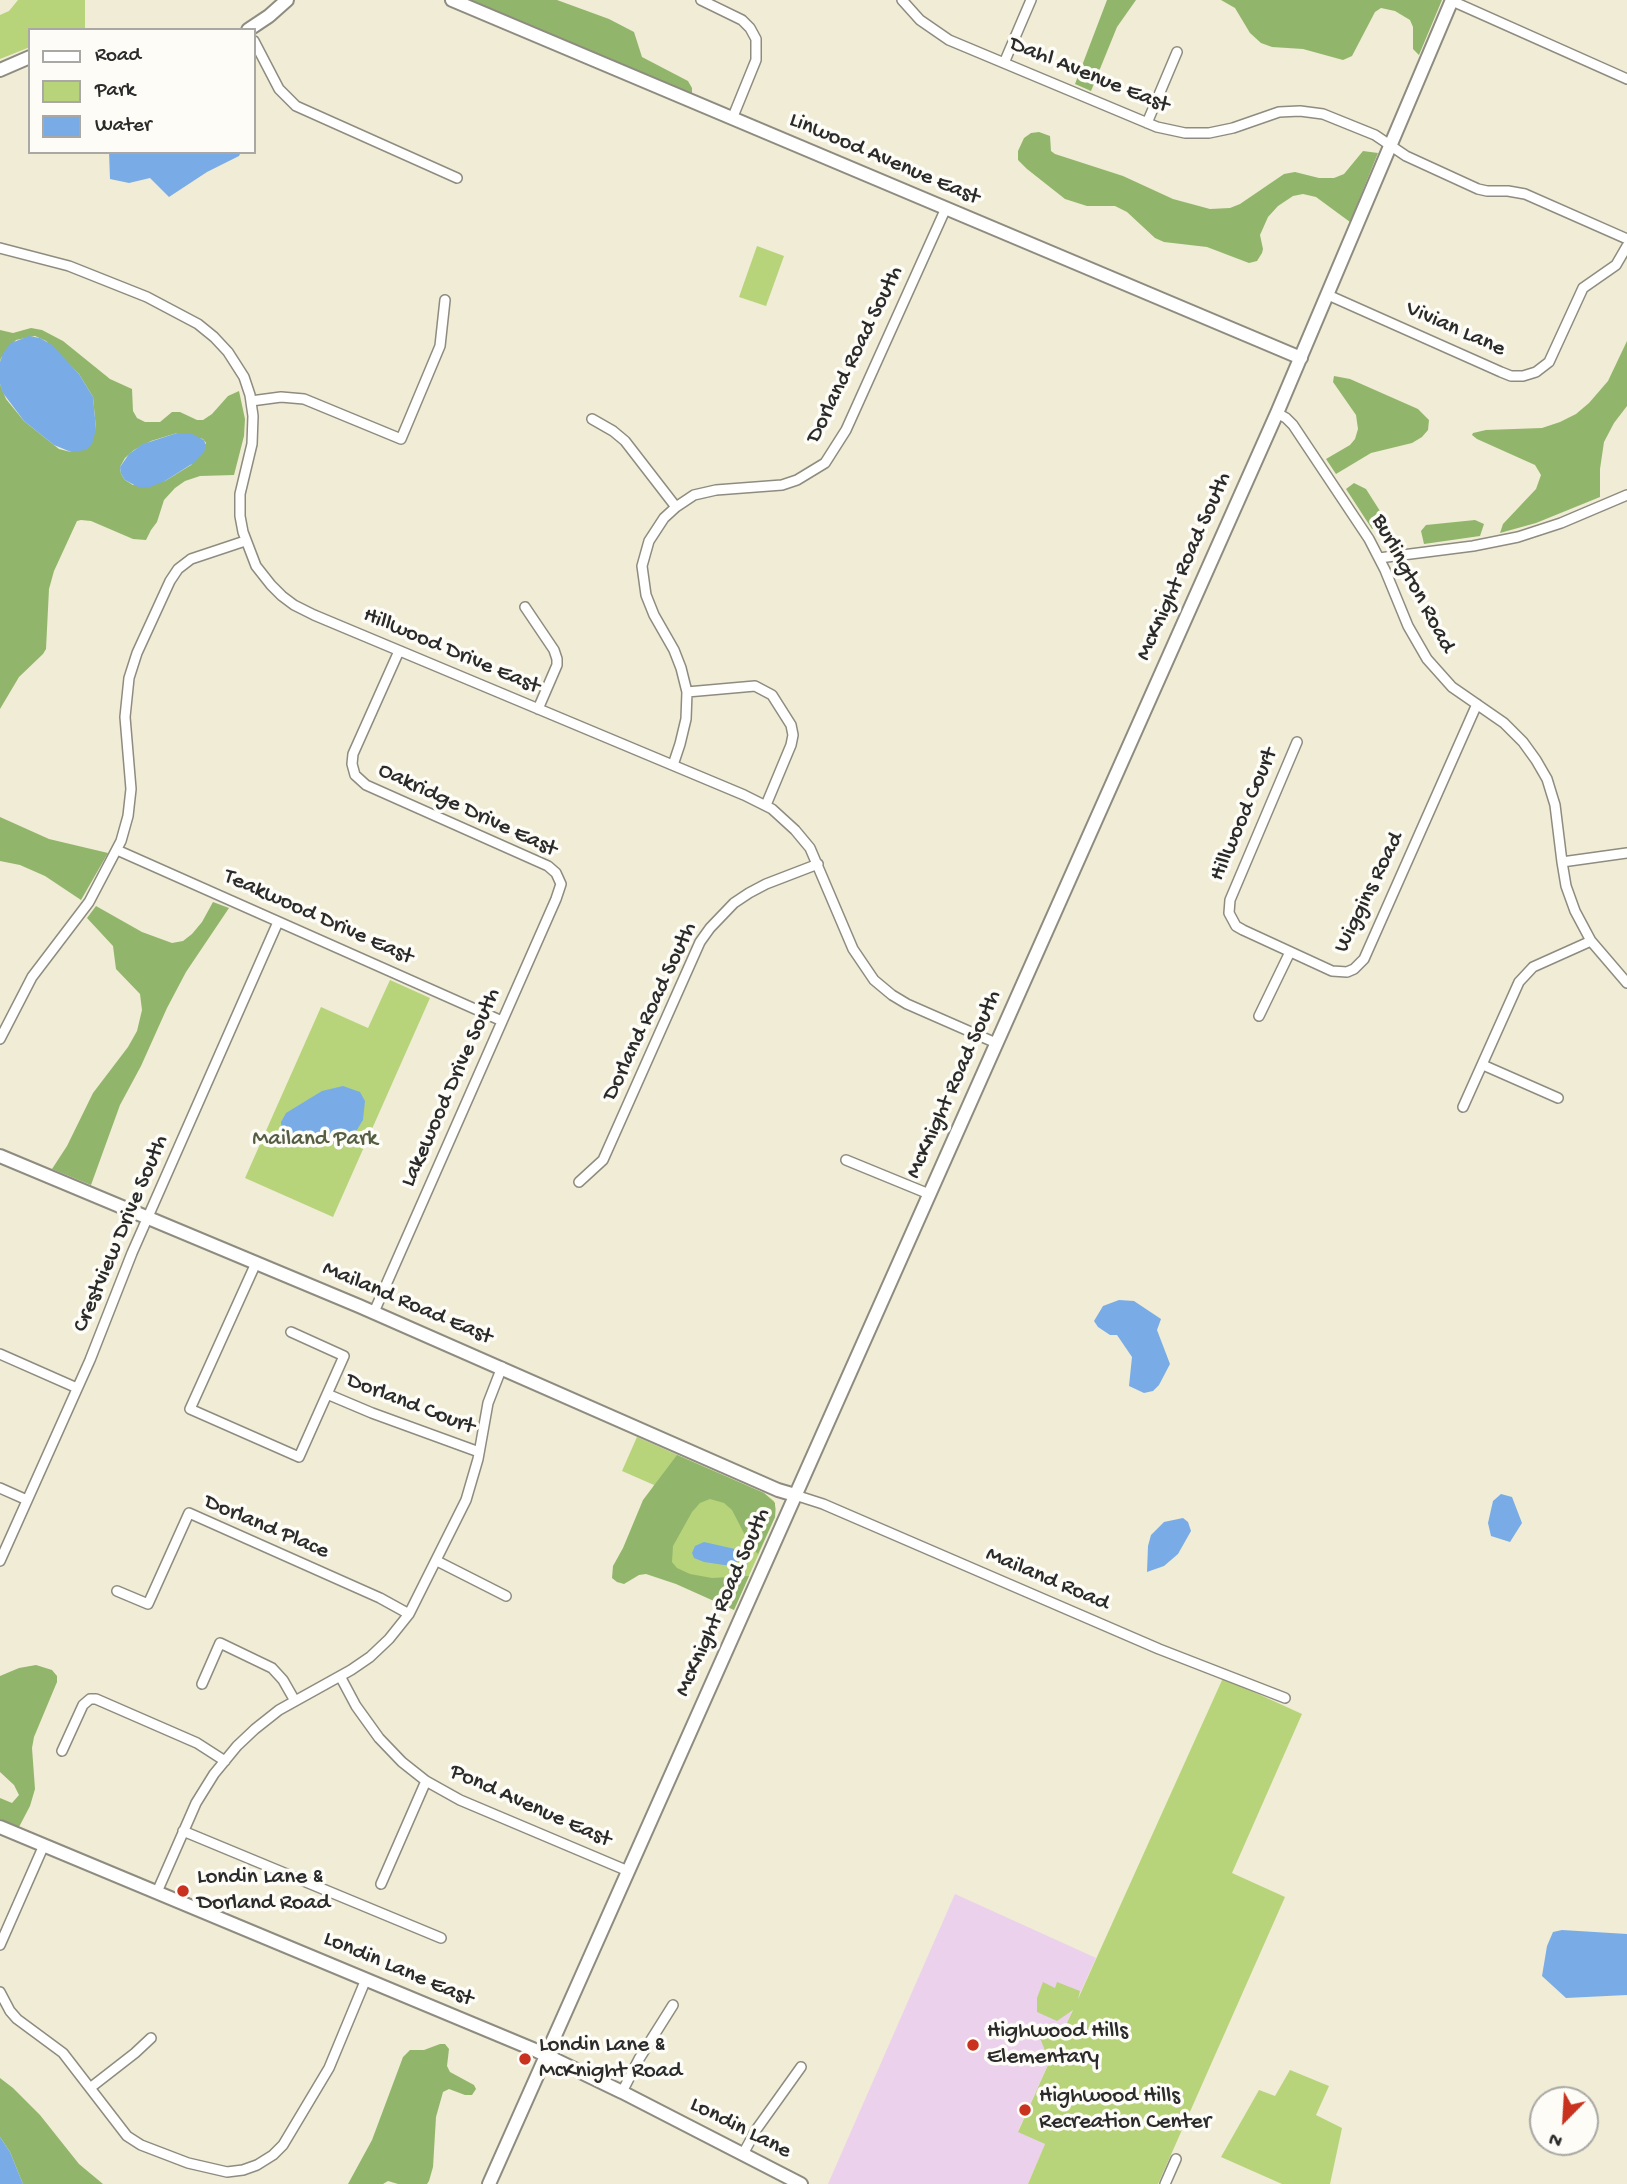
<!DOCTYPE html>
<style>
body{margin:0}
#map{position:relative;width:1627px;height:2184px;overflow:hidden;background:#f0ecd5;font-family:"Gochi Hand",sans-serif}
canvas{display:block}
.legend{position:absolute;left:28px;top:28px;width:228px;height:126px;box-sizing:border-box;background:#fdfcf7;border:2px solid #a9a8a5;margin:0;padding:9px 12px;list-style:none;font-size:21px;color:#2b2b2b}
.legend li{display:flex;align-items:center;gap:14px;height:35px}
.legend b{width:35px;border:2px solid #a9a8a5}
.north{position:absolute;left:1529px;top:2086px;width:70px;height:70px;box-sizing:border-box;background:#fdfcf7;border:2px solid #a9a8a5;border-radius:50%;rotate:204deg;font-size:19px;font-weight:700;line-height:28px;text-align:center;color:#2b2b2b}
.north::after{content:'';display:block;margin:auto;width:24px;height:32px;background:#c8321e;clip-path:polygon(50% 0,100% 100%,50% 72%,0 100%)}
</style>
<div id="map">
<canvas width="1627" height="2184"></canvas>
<ul class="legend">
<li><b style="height:9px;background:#fff"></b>Road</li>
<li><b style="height:19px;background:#b7d47b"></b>Park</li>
<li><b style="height:19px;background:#79ace6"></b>Water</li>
</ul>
<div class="north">N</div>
</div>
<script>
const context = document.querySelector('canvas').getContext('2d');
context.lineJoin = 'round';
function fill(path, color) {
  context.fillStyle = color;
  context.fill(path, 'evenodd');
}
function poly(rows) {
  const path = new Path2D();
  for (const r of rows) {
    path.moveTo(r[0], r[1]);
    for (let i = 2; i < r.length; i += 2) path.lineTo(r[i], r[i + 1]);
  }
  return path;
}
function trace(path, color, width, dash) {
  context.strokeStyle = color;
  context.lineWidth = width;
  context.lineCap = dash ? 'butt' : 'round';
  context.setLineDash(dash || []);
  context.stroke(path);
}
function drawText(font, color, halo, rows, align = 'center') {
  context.font = font + ' "Gochi Hand",sans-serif';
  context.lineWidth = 7;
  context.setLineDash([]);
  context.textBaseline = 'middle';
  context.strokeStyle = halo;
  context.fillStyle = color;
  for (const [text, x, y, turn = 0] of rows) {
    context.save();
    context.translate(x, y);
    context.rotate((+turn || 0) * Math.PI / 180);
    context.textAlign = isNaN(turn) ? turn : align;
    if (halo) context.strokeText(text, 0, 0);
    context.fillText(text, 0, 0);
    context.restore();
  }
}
const built = poly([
 [955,1894,1096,1958,1018,2131,1045,2144,1028,2184,828,2184]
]);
const green = poly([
 [18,0,85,0,85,30,30,30,30,47,0,59,0,15,9,11],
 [757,246,784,256,766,306,739,297],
 [390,980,430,998,333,1217,245,1178,321,1007,368,1028],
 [637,1437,764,1493,774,1501,776,1509,775,1517,736,1605,623,1556,654,1485,622,1471],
 [1223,1678,1302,1714,1232,1873,1285,1897,1158,2184,1028,2184,1045,2144,1018,2132,1052,2056,1046,2053,1040,2038,1041,2033,1043,2027,1048,2024,1064,2029,1073,2010,1057,2021,1037,2012,1037,1998,1043,1982,1055,1988,1057,1982,1080,1991,1078,1999],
 [1290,2070,1329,2086,1316,2115,1342,2128,1330,2184,1282,2184,1221,2157,1259,2090,1275,2096]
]);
const forest = poly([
 [470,0,557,0,609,19,634,32,642,57,688,81,692,88,692,94],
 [1107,0,1136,0,1117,27,1091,91,1075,84],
 [1221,0,1442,0,1419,55,1413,49,1413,27,1410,20,1395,11,1381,8,1375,12,1352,56,1343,60,1303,49,1272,47,1261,43,1250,33,1235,8],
 [1039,132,1050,136,1051,151,1055,154,1123,176,1173,199,1210,209,1230,208,1240,204,1284,174,1295,172,1319,178,1334,178,1344,174,1363,151,1378,153,1350,222,1316,197,1303,194,1293,196,1278,206,1268,217,1260,235,1263,249,1262,253,1257,261,1249,263,1207,247,1164,242,1155,238,1127,212,1115,206,1087,206,1065,199,1027,169,1018,160,1018,151,1024,138,1031,133],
 [31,328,42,330,63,341,110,379,132,389,133,411,137,418,145,422,160,422,172,412,180,412,197,420,203,420,212,414,228,396,239,391,245,419,244,436,234,475,200,476,185,481,175,488,164,500,157,522,151,530,146,540,133,539,91,521,81,520,77,521,54,571,49,589,46,649,43,654,19,677,0,709,0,384,6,399,24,421,59,449,71,452,96,429,93,397,79,374,46,341,35,336,16,340,1,358,0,362,0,330,13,333],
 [177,433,203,439,206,443,191,465,165,481,133,485,125,480,121,474,120,467,125,458,134,450,151,441],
 [1627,341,1627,406,1614,423,1604,442,1600,469,1600,497,1536,523,1500,533,1503,524,1536,489,1541,475,1535,465,1477,439,1472,435,1473,433,1486,430,1542,428,1560,422,1576,414,1589,403,1608,381],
 [1334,376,1350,379,1418,409,1429,420,1428,430,1422,437,1412,443,1371,453,1336,474,1326,459,1350,445,1355,439,1358,429,1356,415,1333,382],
 [1354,483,1366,489,1380,511,1381,521,1375,528,1372,529,1346,489],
 [1475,520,1484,524,1480,536,1424,544,1421,531,1426,525],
 [0,817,49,839,108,853,81,900,45,876,20,865,0,861],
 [213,902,229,908,186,972,167,1008,141,1066,120,1105,91,1185,52,1169,67,1146,93,1093,128,1047,137,1031,142,1010,140,994,116,969,113,946,87,918,96,906,142,932,172,943,183,941,192,934,202,922],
 [677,1455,764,1493,775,1503,775,1517,758,1554,750,1545,732,1510,724,1503,710,1499,700,1503,692,1512,673,1546,672,1562,677,1568,690,1574,712,1578,749,1576,734,1610,676,1584,646,1574,639,1575,624,1584,617,1582,612,1578,613,1566,623,1548,643,1500],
 [36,1665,52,1670,57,1676,57,1682,34,1737,32,1748,35,1789,30,1806,19,1827,0,1819,0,1798,12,1803,19,1795,14,1785,0,1772,0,1676,19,1668],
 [440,2044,445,2044,449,2049,447,2066,450,2072,474,2085,476,2089,472,2095,465,2095,449,2089,443,2092,436,2117,433,2167,429,2181,427,2184,398,2184,388,2181,383,2184,348,2184,372,2140,403,2057,410,2050,424,2050],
 [0,2078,13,2088,40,2115,79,2164,103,2184,23,2184,10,2152,0,2137]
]);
const water = poly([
 [109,152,241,152,239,156,207,172,169,197,150,178,129,183,110,179],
 [29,336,40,338,52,345,79,374,93,397,96,429,92,444,86,450,71,452,54,445,24,421,3,393,0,384,0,362,3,353,11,343],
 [177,433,190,433,204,440,206,446,204,452,195,462,165,481,150,487,138,487,125,480,121,474,120,467,129,454,143,444],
 [343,1086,360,1092,365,1101,363,1120,352,1138,337,1143,308,1146,295,1143,282,1135,281,1122,286,1113,322,1091],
 [1119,1300,1134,1301,1161,1319,1157,1330,1170,1364,1159,1385,1153,1391,1144,1393,1129,1386,1132,1357,1117,1335,1110,1335,1098,1327,1094,1321,1103,1306],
 [1501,1494,1512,1497,1522,1523,1510,1542,1491,1536,1488,1523,1493,1501],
 [1183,1518,1188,1522,1191,1531,1178,1554,1164,1566,1147,1572,1148,1546,1151,1535,1164,1522],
 [704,1542,735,1549,739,1553,737,1562,733,1565,724,1565,704,1562,694,1558,692,1553,695,1546],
 [1562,1930,1627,1934,1627,1995,1566,1998,1542,1976,1547,1946,1553,1932],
 [0,2137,10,2152,23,2184,0,2184]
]);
const street = poly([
 [701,0,742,20,750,28,756,39,756,60,732,119],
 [902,0,920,20,949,40,1157,127,1185,133,1209,133,1233,128,1279,112,1300,111,1323,114,1375,135,1406,156,1478,189,1487,191,1508,191,1525,194,1627,239],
 [1452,1,1627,79],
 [254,41,279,89,296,106,457,178],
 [1004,63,1031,0],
 [1147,123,1177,52],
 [0,248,69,266,147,297,198,324,214,337,228,352,244,377,250,395,253,416,252,444,240,494,240,516,243,532,256,566,271,585,282,596,294,605,314,615,744,795,772,809,795,830,810,848,853,949,874,980,892,995,907,1004,996,1043],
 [1328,295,1501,372,1511,376,1523,376,1536,372,1549,362,1583,288,1616,265,1627,246],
 [251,401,281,397,304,399,401,439,440,346,445,300],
 [1277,413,1286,418,1293,425,1369,539,1385,570,1408,626,1427,659,1452,687,1504,723,1523,742,1536,760,1547,779,1555,805,1562,862,1566,886,1575,911,1591,941,1627,983],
 [592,419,613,431,625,441,676,507],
 [1379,558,1473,546,1518,537,1561,523,1627,495],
 [525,607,554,650,557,659,557,665,538,709],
 [687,692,755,686,772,695,791,725,793,735,791,745,766,805],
 [1297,742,1230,900,1229,913,1236,926,1243,930,1332,971,1347,972,1354,969,1364,959,1477,704],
 [673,765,680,744,686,719,687,692,681,668,674,650,654,615,646,595,642,566,649,541,664,518,676,507,694,495,716,490,782,485,797,480,825,463,846,430,946,208],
 [117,850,502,1021],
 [1562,862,1627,853],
 [1259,1016,1290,952],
 [0,1039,32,977,89,902,121,841,128,816,131,789,125,717,129,678,137,653,170,581,178,569,191,559,245,541],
 [1483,1065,1558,1098],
 [1463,1107,1519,982,1533,967,1591,941],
 [846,1160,929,1194],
 [579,1182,603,1160,700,942,710,928,734,903,749,893,766,884,818,864],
 [256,1263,190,1409,299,1457,344,1356,291,1332],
 [374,1312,556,899,561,884,556,873,548,866,366,785,355,775,352,764,353,754,399,651],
 [0,1354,77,1388],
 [327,1394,372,1413,479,1452],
 [0,1488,27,1500],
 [795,1495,823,1504,1159,1649,1285,1698],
 [0,1561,90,1360,132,1253,278,922],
 [437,1561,506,1596],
 [117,1591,148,1604,189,1513,380,1598,409,1614],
 [340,1676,356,1706,379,1738,402,1762,426,1781,460,1800,628,1871],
 [202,1684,220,1643,272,1668,283,1680,295,1701],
 [62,1751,83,1705,90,1699,96,1699,197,1743,225,1761],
 [183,1831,441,1938],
 [381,1884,426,1781],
 [157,1892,196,1803,214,1774,237,1746,255,1729,279,1710,351,1670,370,1657,389,1639,409,1614,466,1500,478,1459,488,1403,502,1367],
 [0,1945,44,1845],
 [0,1992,10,2011,17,2019,63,2053,127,2136,141,2145,188,2163,227,2172,243,2170,257,2165,273,2155,283,2145,329,2068,366,1979],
 [90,2088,135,2053,151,2038],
 [622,2092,639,2059,673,2005],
 [743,2154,756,2130,801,2067],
 [1165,2184,1176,2159]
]);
const secondary = poly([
 [452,0,1301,358],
 [248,30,269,16,287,0],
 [0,70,30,57],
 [0,1156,359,1306,778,1490,795,1495],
 [0,1827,535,2050,622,2092,801,2184],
 [489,2184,1277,413,1452,0]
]);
const markers = [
 [183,1891,7,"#c8321e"],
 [973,2045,7,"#c8321e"],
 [525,2059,7,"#c8321e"],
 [1025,2110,7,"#c8321e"]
];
const streetNames = [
 ["Dahl Avenue East",1089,76,22],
 ["Linwood Avenue East",884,160,23],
 ["Vivian Lane",1455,330,24],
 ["Dorland Road South",856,355,-64],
 ["McKnight Road South",1185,567,-66],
 ["Burlington Road",1412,584,62],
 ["Hillwood Drive East",451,652,23],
 ["Oakridge Drive East",467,811,25],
 ["Hillwood Court",1245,815,-67],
 ["Wiggins Road",1370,893,-64],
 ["Teakwood Drive East",318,918,24],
 ["Dorland Road South",651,1012,-65],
 ["McKnight Road South",955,1085,-66],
 ["Lakewood Drive South",452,1088,-66],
 ["Crestview Drive South",122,1234,-67],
 ["Mailand Road East",407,1304,23],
 ["Dorland Court",410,1405,21],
 ["Dorland Place",266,1528,23],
 ["Mailand Road",1047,1580,23],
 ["McKnight Road South",724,1603,-66],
 ["Pond Avenue East",530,1807,24],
 ["Londin Lane East",398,1970,23],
 ["Londin Lane",740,2129,27]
];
const parkNames = [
 ["Mailand Park",315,1140]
];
const poiNames = [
 ["Londin Lane &",197,1878],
 ["Dorland Road",197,1904],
 ["Highwood Hills",987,2032],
 ["Elementary",987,2058],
 ["Londin Lane &",539,2046],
 ["McKnight Road",539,2072],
 ["Highwood Hills",1039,2097],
 ["Recreation Center",1039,2123]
];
fill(built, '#ebd1eb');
fill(green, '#b7d47b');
fill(forest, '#91b66b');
fill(water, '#79ace6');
trace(street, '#8e8c80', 12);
trace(secondary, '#8e8c80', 16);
trace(street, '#fff', 9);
trace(secondary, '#fff', 12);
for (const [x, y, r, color] of markers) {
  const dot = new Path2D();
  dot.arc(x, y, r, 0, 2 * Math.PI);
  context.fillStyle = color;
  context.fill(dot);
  trace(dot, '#fdfcf7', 2.5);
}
drawText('23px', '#2b2b2b', '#fdfcf7', streetNames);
drawText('23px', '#555e43', '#fdfcf7', parkNames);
drawText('23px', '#2b2b2b', '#fdfcf7', poiNames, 'left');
</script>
